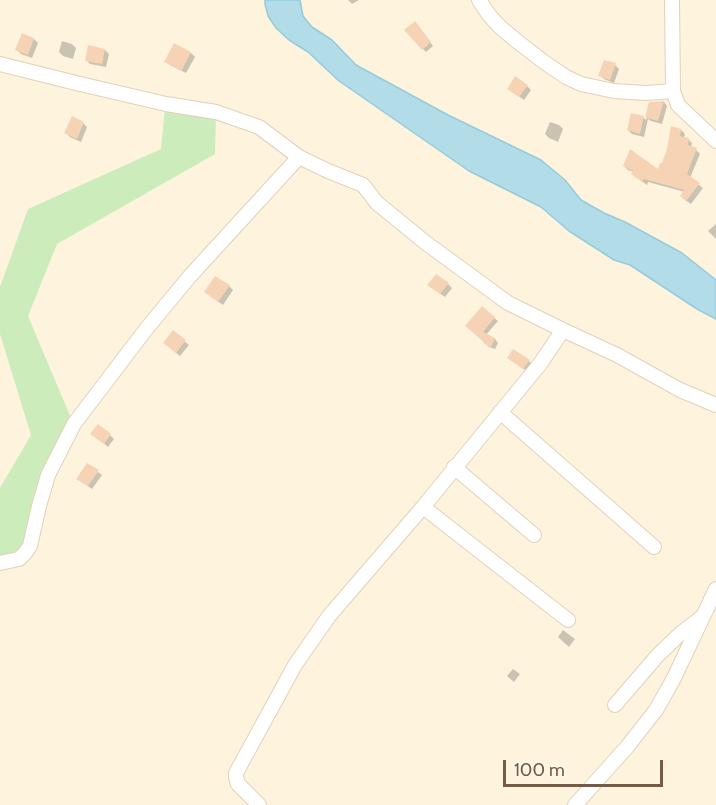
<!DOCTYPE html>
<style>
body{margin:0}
#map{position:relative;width:716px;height:805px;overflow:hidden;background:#fef4de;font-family:Cabin,sans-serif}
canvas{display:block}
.scale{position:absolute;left:503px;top:760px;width:160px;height:27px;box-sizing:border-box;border:3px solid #755a45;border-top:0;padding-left:8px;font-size:18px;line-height:21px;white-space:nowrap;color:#755a45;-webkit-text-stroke:4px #fff7e6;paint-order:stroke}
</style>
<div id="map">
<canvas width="716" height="805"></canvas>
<div class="scale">100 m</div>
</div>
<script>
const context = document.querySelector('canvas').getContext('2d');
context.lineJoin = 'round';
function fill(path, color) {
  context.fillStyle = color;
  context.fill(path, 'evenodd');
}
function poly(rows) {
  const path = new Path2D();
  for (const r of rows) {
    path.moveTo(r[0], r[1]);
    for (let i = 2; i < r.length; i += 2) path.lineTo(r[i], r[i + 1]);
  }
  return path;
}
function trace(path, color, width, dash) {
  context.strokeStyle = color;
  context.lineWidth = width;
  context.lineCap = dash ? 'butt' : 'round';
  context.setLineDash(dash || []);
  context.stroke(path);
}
const green = poly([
 [165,107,216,114,215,154,57,244,28,316,74,425,26,548,0,561,0,488,31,435,0,334,0,287,28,209,161,149]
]);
const water = poly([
 [265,0,300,0,303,16,312,27,332,40,356,65,448,115,541,160,565,180,581,200,604,213,625,222,682,253,716,280,716,319,697,309,630,265,614,260,569,231,541,207,469,171,368,101,339,81,308,52,289,40,276,28,268,16,265,4,265,0]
]);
const shadow = poly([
 [348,0,359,0,352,4],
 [418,26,433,46,426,52,406,30],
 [22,35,34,39,38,43,32,58,21,54,17,50],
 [62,41,72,44,76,48,73,59,63,56,59,52],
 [174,45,191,53,195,57,186,73,170,65,166,61],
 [105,50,109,54,106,67,90,64,86,60],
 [615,65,619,69,614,83,604,79,600,75],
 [527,86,531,90,524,100,513,92],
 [664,102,667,106,662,124,651,121,648,119,644,137,632,134,628,130,632,115,644,118,646,120,650,103],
 [72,118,83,123,87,127,81,142,70,137,66,133],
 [550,122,559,125,563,129,558,142,549,138,545,134],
 [681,130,685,134,684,138,688,139,692,143,691,148,696,150,700,154,690,178,703,188,691,204,685,200,685,192,648,182,647,185,636,177,634,172,628,170,624,166,659,172],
 [716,224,716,239,708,231],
 [448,284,452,288,445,297,433,289],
 [229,286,233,290,223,305,210,296],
 [482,308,498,321,486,335,495,339,498,343,495,349,489,347,471,330],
 [173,332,189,345,180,356,169,347],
 [509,358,529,361,533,365,528,372],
 [110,435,114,439,108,447,96,437],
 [98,472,102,475,92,489,82,482],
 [563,630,575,639,569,647,558,637],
 [513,669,520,674,514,682,507,676]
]);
const building = poly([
 [415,21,431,42,422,50,404,30],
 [22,33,34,38,28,55,15,50],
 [174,43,191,52,182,70,164,62],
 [88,45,105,49,102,64,85,61],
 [604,60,616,63,610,80,598,76],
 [515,76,528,85,519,97,507,89],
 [664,101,658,121,645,117,649,102],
 [631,113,644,116,640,134,627,130],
 [72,116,84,122,77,139,64,133],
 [671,126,681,129,680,136,689,138,688,145,697,148,687,174,700,183,686,201,680,196,684,190,644,179,642,182,631,174,633,171,623,166,630,149,658,169,660,163,662,163,667,149],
 [436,274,449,283,440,294,427,285],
 [215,276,230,285,218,302,204,292],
 [482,306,495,317,483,332,495,338,491,347,483,343,484,342,465,326],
 [173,330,186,340,176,353,163,343],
 [513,349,530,360,523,369,507,358],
 [98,424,111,434,104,444,90,434],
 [87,463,99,470,88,486,76,479]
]);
const minor = poly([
 [479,0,489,15,500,27,518,42,544,62,566,77,581,84,614,91,646,93,673,91],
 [672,0,673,91,678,105,716,141],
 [0,64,76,83,166,104,216,112,259,127,299,157,328,171,363,185,377,203,426,243,508,303,563,330,617,355,680,390,716,405],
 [500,412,654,547],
 [454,467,534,535],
 [423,507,568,620],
 [0,563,19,559,25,553,30,546,39,506,48,475,74,424,83,412,147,328,190,276,299,157],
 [615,705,658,655,680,634,702,617],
 [259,805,238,784,236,777,236,773,295,665,329,616,423,507,540,364,563,330],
 [575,805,627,747,656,710,673,680,716,589]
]);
fill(green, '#ccecbc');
fill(water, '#b2dce8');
trace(water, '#97cbdb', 1.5);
fill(shadow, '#0003');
fill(building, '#f5d3b4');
trace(minor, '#e2d0ba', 16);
trace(minor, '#fff', 14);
</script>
